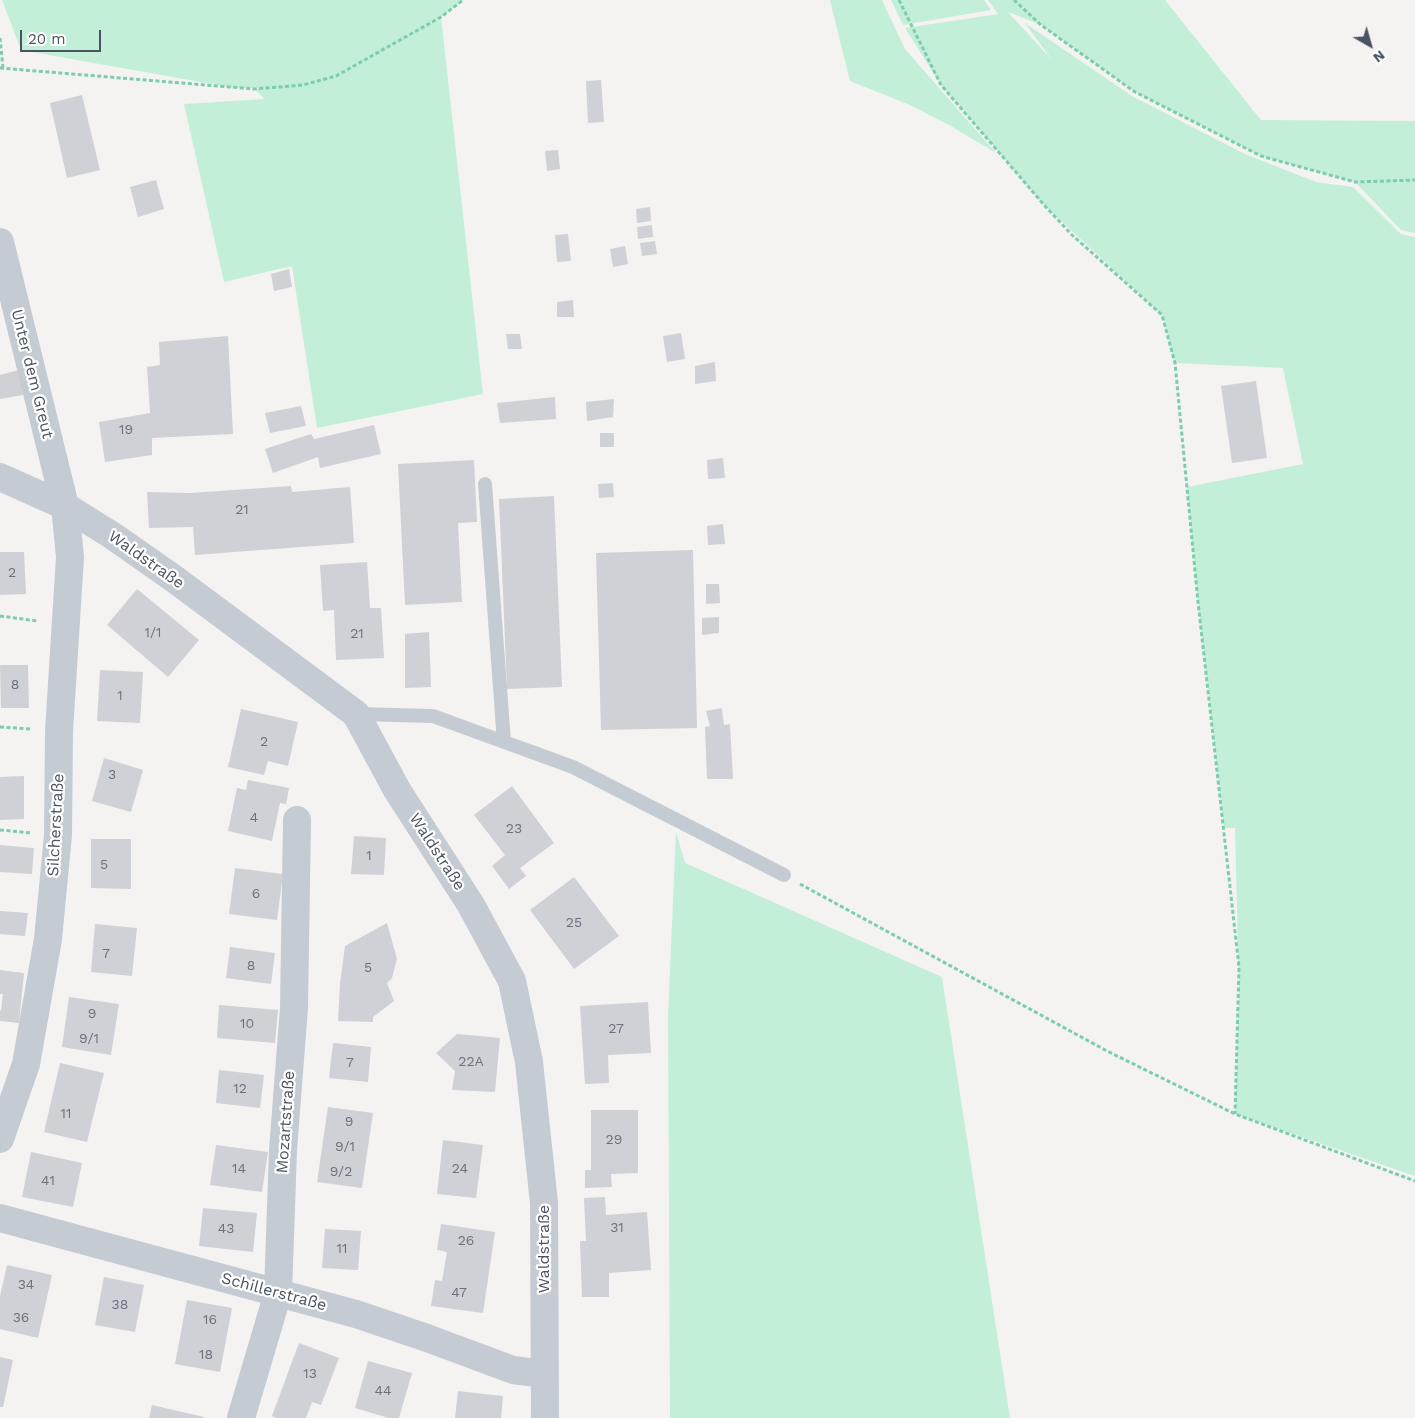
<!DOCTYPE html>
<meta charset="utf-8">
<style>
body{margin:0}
#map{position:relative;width:1415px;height:1418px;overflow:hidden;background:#f4f3f2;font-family:"Work Sans",sans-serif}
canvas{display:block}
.north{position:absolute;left:1345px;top:20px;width:50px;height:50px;-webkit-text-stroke:4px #fff;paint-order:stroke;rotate:142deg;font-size:14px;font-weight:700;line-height:20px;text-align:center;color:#4a5360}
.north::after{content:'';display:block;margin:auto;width:18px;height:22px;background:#4a5360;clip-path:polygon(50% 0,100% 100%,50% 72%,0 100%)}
.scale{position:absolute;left:20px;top:30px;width:81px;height:22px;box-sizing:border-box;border:2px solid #4a5360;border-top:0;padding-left:6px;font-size:15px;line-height:18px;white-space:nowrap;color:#4a5360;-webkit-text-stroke:4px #fff;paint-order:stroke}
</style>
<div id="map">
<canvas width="1415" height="1418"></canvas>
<div class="north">N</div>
<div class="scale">20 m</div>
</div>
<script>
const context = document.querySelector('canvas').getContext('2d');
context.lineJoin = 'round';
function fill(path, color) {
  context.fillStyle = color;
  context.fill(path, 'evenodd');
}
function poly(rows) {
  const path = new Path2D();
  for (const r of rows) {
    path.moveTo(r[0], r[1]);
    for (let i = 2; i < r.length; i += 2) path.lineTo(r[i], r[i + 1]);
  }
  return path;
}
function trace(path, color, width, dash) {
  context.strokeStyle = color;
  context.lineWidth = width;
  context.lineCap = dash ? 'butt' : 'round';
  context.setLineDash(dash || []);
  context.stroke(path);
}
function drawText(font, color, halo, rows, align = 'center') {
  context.font = font + ' "Work Sans",sans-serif';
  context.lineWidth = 4.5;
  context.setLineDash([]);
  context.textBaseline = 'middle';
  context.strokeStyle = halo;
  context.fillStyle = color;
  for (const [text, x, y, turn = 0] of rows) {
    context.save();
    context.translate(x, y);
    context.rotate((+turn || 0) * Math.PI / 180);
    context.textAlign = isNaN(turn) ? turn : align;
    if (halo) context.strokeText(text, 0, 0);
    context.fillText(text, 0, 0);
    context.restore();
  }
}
const green = poly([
 [2,0,463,0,441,17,483,394,317,428,292,266,224,282,184,104,265,99,254,89,260,88,234,88,21,50],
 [830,0,882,0,905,49,996,153,949,125,910,105,850,81],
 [891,0,984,0,991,10,903,25],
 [988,0,1165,0,1261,120,1415,121,1415,233,1401,230,1355,182,1261,156,1135,92,1041,25,1008,12,1052,60,1025,23,1132,96,1245,154,1316,182,1353,187,1401,234,1415,237,1415,1176,1235,1114,1239,989,1235,828,1224,828,1198,602,1187,487,1303,464,1283,368,1175,363,1162,315,1045,206,941,85,905,28,998,14],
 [676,832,685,863,942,977,1010,1418,670,1418,668,1016]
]);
const building = poly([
 [601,80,604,122,588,123,586,81],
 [82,95,100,170,67,178,50,103],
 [558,150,560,169,547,171,545,151],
 [156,180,164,209,138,217,130,187],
 [650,207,651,221,637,223,636,209],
 [652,225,653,237,638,239,637,227],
 [568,234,571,261,557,262,555,235],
 [655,241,657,254,642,256,640,243],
 [625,246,628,264,613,267,610,249],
 [289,269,292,287,274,291,271,274],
 [573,300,574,317,557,317,557,302],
 [681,333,685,359,667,362,663,336],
 [506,334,520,334,522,349,508,349],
 [228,336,233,434,152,438,152,455,105,462,99,422,150,413,147,367,160,365,159,342],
 [715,362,716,381,695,384,695,366],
 [19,370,23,395,0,399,0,375],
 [1256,381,1267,458,1232,463,1221,386],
 [555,397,556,419,500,423,497,403],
 [614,399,613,417,587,421,586,402],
 [301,406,306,426,270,433,265,413],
 [374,425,381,454,320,468,318,457,273,473,265,449,311,434,314,439],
 [600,433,614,433,614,447,600,447],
 [723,458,725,478,708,479,707,460],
 [474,460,477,522,458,523,462,602,405,605,398,464],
 [613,483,614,497,599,498,598,484],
 [291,486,292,492,350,487,354,543,195,555,193,527,149,528,147,492,190,493],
 [554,496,562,687,507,689,499,499],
 [723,524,725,544,708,545,707,526],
 [693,550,697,728,601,730,596,553],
 [0,552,24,552,26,594,0,595],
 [367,562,370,608,381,608,384,658,336,660,334,610,323,611,320,565],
 [706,584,719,584,720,603,706,604],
 [137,589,199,640,168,677,107,625],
 [719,617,719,633,702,635,702,618],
 [429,632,431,687,405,688,405,634],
 [0,665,28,665,29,708,1,708],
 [100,670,143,672,140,723,97,721],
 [722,708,724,725,730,724,733,779,707,779,705,727,710,726,706,711],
 [241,709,298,722,288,766,268,761,264,775,228,767],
 [104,758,143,770,131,812,92,801],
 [24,776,24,819,0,820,0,777],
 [248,780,289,788,286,804,280,803,272,841,228,831,237,788,246,790],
 [512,786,554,843,520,868,526,876,509,889,492,866,505,855,474,815],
 [354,836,386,838,384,875,351,874],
 [91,839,131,839,131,889,91,888],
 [0,845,34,848,32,874,0,872],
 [235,868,283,874,277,920,229,914],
 [574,877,619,936,574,969,530,910],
 [0,911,28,913,25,936,0,934],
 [387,923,397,959,392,978,387,983,394,1001,373,1017,373,1022,338,1021,340,983,345,946],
 [95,924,137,928,132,976,91,972],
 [230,947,275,953,271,984,226,978],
 [0,970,24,973,19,1023,0,1021,0,1010,1,1011,3,994,0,994],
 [69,997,119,1004,111,1055,62,1047],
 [648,1002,651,1053,608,1055,609,1083,585,1084,580,1006],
 [219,1005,278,1010,275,1043,217,1038],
 [457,1034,500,1038,495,1092,452,1090,455,1071,436,1053],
 [333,1043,371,1047,368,1082,329,1078],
 [60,1063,104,1073,87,1142,44,1132],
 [219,1070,264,1075,260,1108,216,1103],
 [328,1107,373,1113,362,1188,317,1182],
 [591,1110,638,1110,638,1173,611,1174,612,1187,585,1188,585,1170,591,1170],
 [443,1140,483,1145,476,1198,437,1194],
 [216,1145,268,1152,262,1192,210,1185],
 [31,1152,82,1163,73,1207,22,1197],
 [605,1197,606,1215,647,1212,651,1270,609,1273,609,1297,582,1297,580,1241,586,1241,584,1198],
 [203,1208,257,1213,253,1252,199,1246],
 [441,1224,495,1232,483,1313,431,1306,435,1280,442,1281,447,1252,437,1250],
 [325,1229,361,1231,358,1270,322,1268],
 [7,1265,52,1275,38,1338,0,1329,0,1296],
 [104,1277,144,1285,135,1332,95,1325],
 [187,1300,232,1308,220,1372,175,1364],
 [299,1343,339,1358,321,1405,312,1402,306,1418,276,1418,272,1416],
 [0,1357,13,1360,3,1407,0,1407],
 [368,1361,412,1373,399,1418,389,1418,355,1408],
 [458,1391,503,1396,501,1418,455,1418],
 [152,1405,204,1417,204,1418,149,1418]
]);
const path = poly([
 [899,0,941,85,1045,206,1072,235,1162,315,1175,363,1198,602,1239,967,1235,1114],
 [1014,0,1041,25,1135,92,1261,156,1355,182,1415,180],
 [0,38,3,68],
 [0,68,254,89,303,85,336,76,441,17,463,0],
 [0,616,38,621],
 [0,727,31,729],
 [0,830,32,833],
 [800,884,1107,1051,1235,1114,1415,1181]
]);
const lane = poly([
 [485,484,504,742],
 [356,714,433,716,573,767,784,875]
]);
const street = poly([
 [0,242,65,506,70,557,59,731,58,835,48,939,26,1064,0,1139],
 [0,477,65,506,113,536,173,578,356,714,397,790,471,905,512,981,529,1062,544,1203,545,1418],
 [0,1218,356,1314,427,1338,513,1370,544,1374],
 [241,1418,278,1293,283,1150,294,1008,297,820]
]);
const numberNames = [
 ["19",126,430],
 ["21",242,510],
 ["2",12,573],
 ["1/1",153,633],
 ["21",357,634],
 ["8",15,685],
 ["1",120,696],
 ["2",264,742],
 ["3",112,775],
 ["4",254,818],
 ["23",514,829],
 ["1",369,856],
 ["5",104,865],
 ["6",256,894],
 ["25",574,923],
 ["7",106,954],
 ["8",251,966],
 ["5",368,968],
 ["9",92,1014],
 ["10",247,1024],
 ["27",616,1029],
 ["9/1",89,1039],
 ["22A",471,1062],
 ["7",350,1063],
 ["12",240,1089],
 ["11",66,1114],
 ["9",349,1122],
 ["29",614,1140],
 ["9/1",345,1147],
 ["14",239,1169],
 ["24",460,1169],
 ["9/2",341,1172],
 ["41",48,1181],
 ["31",617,1228],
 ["43",226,1229],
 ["26",466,1241],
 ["11",342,1249],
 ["34",26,1285],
 ["47",459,1293],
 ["38",120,1305],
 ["36",21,1318],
 ["16",210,1320],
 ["18",206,1355],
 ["13",310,1374],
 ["44",383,1391]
];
const streetNames = [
 ["Unter dem Greut",32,374,76],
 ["Waldstraße",146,560,35],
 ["Silcherstraße",56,825,-87],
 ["Waldstraße",437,852,57],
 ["Mozartstraße",286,1122,-86],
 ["Waldstraße",544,1249,-90],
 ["Schillerstraße",274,1292,15]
];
fill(green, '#c3efd9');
fill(building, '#cfd1d6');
trace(path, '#7bcdad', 3, [4, 2.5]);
trace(lane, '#c4cbd3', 14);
trace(street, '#c4cbd3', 28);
drawText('14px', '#6b727e', null, numberNames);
drawText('16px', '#4a5360', '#fff', streetNames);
</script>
